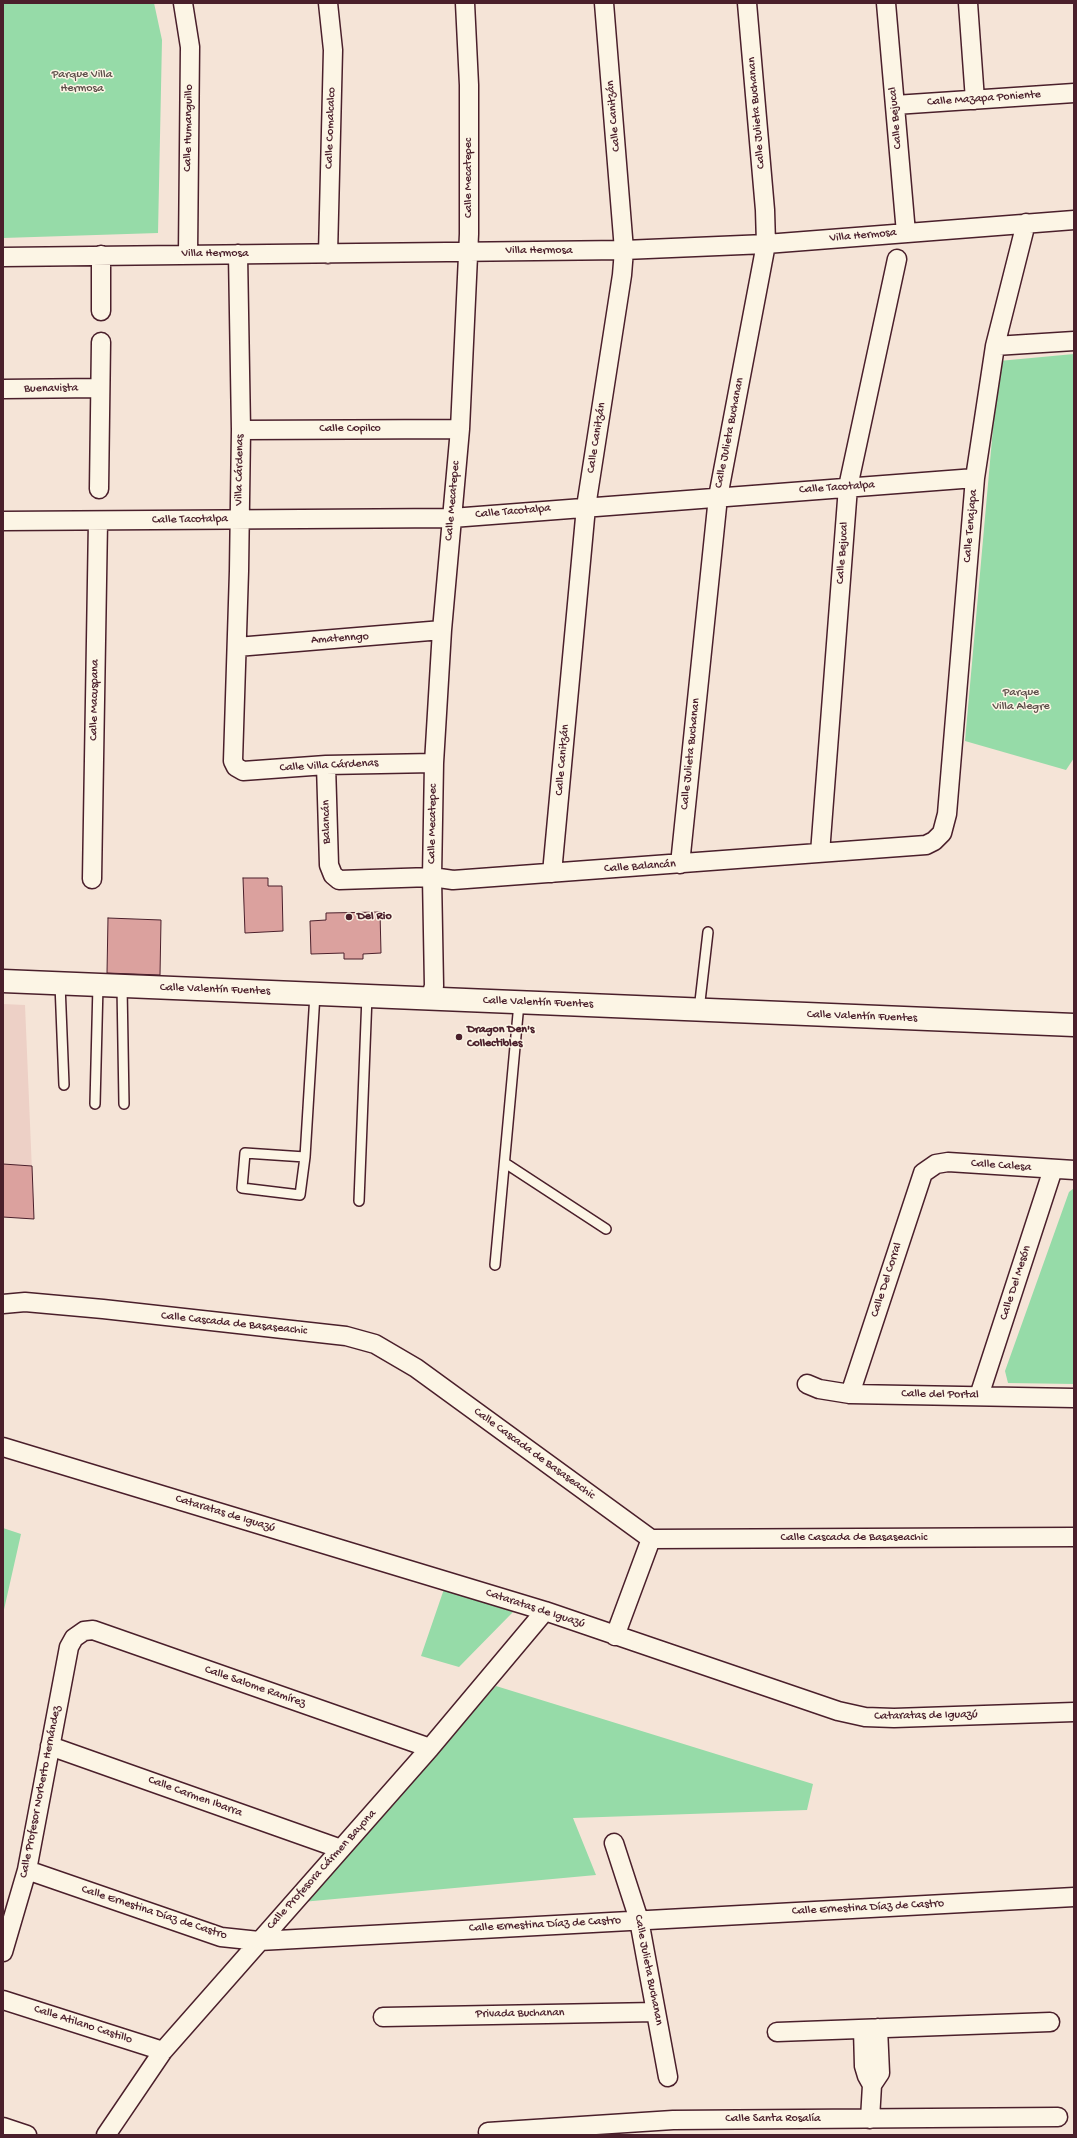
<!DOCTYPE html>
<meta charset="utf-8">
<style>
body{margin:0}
#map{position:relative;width:1077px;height:2138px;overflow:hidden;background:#f5e4d7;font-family:"Gochi Hand",sans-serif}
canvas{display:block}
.frame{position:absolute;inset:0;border:4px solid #4a1f2b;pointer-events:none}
</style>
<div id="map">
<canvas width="1077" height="2138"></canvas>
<div class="frame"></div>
</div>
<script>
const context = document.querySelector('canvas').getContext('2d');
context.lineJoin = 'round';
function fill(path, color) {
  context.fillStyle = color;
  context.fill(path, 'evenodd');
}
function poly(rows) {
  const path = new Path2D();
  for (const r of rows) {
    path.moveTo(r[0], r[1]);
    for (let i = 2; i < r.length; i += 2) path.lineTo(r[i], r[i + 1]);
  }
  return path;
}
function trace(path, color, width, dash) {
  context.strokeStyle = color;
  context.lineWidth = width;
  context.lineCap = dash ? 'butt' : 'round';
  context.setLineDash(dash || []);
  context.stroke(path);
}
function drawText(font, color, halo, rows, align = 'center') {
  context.font = font + ' "Gochi Hand",sans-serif';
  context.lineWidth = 3;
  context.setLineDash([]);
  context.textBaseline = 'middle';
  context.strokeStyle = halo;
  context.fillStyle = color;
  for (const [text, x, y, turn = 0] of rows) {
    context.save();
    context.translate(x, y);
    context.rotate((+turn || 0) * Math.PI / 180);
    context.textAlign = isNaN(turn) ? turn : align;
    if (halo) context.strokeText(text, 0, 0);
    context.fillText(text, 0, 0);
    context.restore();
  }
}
const built = poly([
 [3,1004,25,1005,34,1219,3,1217]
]);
const green = poly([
 [3,3,154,3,162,40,158,233,3,238],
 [1074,354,1074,758,1066,770,965,741,999,361],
 [1074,1188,1074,1384,1008,1383,1005,1371,1069,1192],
 [3,1528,21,1534,3,1614],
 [444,1589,513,1612,459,1667,421,1656],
 [496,1686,813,1784,807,1810,573,1818,596,1875,302,1902]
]);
const building = poly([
 [243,878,268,878,268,886,282,886,283,931,245,933,243,878],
 [380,912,381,953,363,954,363,959,344,959,344,953,311,954,310,921,326,920,326,913,380,912],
 [108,918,161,920,160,975,107,973,108,918],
 [3,1164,32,1166,34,1219,3,1217,3,1164]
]);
const service = poly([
 [60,984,64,1085],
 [122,986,124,1104],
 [699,1010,708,932],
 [95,1104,98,985],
 [305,1157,245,1153,242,1188,300,1195,305,1157,315,994],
 [505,1163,606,1229],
 [359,1201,367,996],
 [495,1265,519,1003]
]);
const minor = poly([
 [183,3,190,47,188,254],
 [328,3,333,50,328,254],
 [886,3,906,233],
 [968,3,975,100],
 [895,105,1074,93],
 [238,254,241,430,239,571,233,761,236,767,243,771,326,765,434,763],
 [3,257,624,250,766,244,1074,220],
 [101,311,101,255],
 [995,346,1074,341],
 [3,389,100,388],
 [241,430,460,429],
 [99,489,101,342],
 [3,521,452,518,975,478],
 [237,647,442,630],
 [326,765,329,865,333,875,339,880,432,877,453,880,926,845,934,841,942,833,947,814,975,478,995,346,1026,223],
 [820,853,848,487,897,259],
 [680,864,718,497,766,244,765,210,747,3],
 [552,873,586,507,622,275,624,250,604,3],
 [92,879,98,521],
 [430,999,434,986,432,877,434,763,442,630,460,429,469,234,469,85,465,3],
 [3,1304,25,1302,103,1309,346,1336,375,1344,416,1368,651,1539,1074,1537],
 [807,1384,819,1389,850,1394,1074,1398],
 [850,1394,923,1173,936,1164,948,1162,1074,1170],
 [979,1396,1053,1169],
 [3,1447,545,1611,838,1711,865,1717,894,1718,1074,1712],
 [615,1636,651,1539],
 [50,1746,341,1849],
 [614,1843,639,1920,668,2077],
 [27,1870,221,1937,259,1941,1074,1897],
 [3,1952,27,1870,69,1647,74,1638,84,1631,93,1630,430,1748],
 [3,2000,163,2051],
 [383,2017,656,2012],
 [863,2029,864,2066,867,2076,872,2085,870,2119],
 [777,2032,1050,2022],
 [872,2085,880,2073,878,2028],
 [3,2127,27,2135],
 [488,2132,673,2120,1058,2117],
 [106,2135,163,2051,430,1748,545,1611]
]);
const tertiary = poly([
 [3,981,1074,1025]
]);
const markers = [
 [349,917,4,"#4a1f2b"],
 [459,1037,4,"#4a1f2b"]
];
const parkNames = [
 ["Parque Villa",82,75],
 ["Hermosa",82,89],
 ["Parque",1021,693],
 ["Villa Alegre",1021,707]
];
const streetNames = [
 ["Calle Mazapa Poniente",984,99,-4],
 ["Calle Julieta Buchanan",757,113,-95],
 ["Calle Canitzán",614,116,-95],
 ["Calle Bejucal",896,118,-95],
 ["Calle Humanguillo",189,128,-89],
 ["Calle Comalcalco",331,128,-88],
 ["Calle Mecatepec",469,178,-90],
 ["Villa Hermosa",863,236,-5],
 ["Villa Hermosa",539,251],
 ["Villa Hermosa",215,254],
 ["Buenavista",51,389,-1],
 ["Calle Copilco",350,429],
 ["Calle Julieta Buchanan",730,433,-79],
 ["Calle Canitzán",597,438,-81],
 ["Villa Cárdenas",240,470,-89],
 ["Calle Tacotalpa",837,488,-4],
 ["Calle Mecatepec",453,501,-85],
 ["Calle Tacotalpa",513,512,-5],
 ["Calle Tacotalpa",190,520,-1],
 ["Calle Tenajapa",971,526,-85],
 ["Calle Bejucal",843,553,-86],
 ["Amatenngo",340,639,-4],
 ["Calle Macuspana",95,700,-89],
 ["Calle Julieta Buchanan",691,754,-84],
 ["Calle Canitzán",563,760,-85],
 ["Calle Villa Cárdenas",329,766,-3],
 ["Balancán",327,822,-91],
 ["Calle Mecatepec",433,824,-89],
 ["Calle Balancán",640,867,-4],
 ["Calle Valentín Fuentes",215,990,2],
 ["Calle Valentín Fuentes",538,1003,2],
 ["Calle Valentín Fuentes",862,1017,2],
 ["Calle Calesa",1001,1166,4],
 ["Calle Del Corral",887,1280,-72],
 ["Calle Del Mesón",1016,1283,-72],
 ["Calle Cascada de Basaseachic",234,1324,6],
 ["Calle del Portal",940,1395,1],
 ["Calle Cascada de Basaseachic",534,1454,36],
 ["Cataratas de Iguazú",225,1514,17],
 ["Calle Cascada de Basaseachic",854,1538],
 ["Cataratas de Iguazú",535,1609,18],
 ["Calle Salome Ramírez",255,1687,19],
 ["Cataratas de Iguazú",926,1716,-1],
 ["Calle Profesor Norberto Hernández",41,1792,-79],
 ["Calle Carmen Ibarra",195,1797,20],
 ["Calle Profesora Cármen Bayona",322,1870,-48],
 ["Calle Ernestina Díaz de Castro",868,1908,-3],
 ["Calle Ernestina Díaz de Castro",154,1913,18],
 ["Calle Ernestina Díaz de Castro",545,1925,-3],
 ["Calle Julieta Buchanan",648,1970,79],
 ["Privada Buchanan",520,2014,-1],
 ["Calle Atilano Castillo",83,2025,18],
 ["Calle Santa Rosalía",773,2119]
];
const poiNames = [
 ["Del Rio",357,917],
 ["Dragon Den's",467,1030],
 ["Collectibles",467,1044]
];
fill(built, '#edd0c6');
fill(green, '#96dba8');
fill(building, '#dba19e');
trace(building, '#4a1f2b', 1);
trace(service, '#4a1f2b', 12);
trace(minor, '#4a1f2b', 21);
trace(tertiary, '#4a1f2b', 25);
trace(service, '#fcf5e5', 9);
trace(minor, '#fcf5e5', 18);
trace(tertiary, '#fcf5e5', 22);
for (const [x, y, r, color] of markers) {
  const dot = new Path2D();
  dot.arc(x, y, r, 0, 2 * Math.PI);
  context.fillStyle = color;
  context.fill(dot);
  trace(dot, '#fcf5e5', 1.5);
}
drawText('12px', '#5d4e4a', '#fcf5e5', parkNames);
drawText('12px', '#4a1f2b', '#fcf5e5', streetNames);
drawText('bold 12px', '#4a1f2b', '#fcf5e5', poiNames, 'left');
</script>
